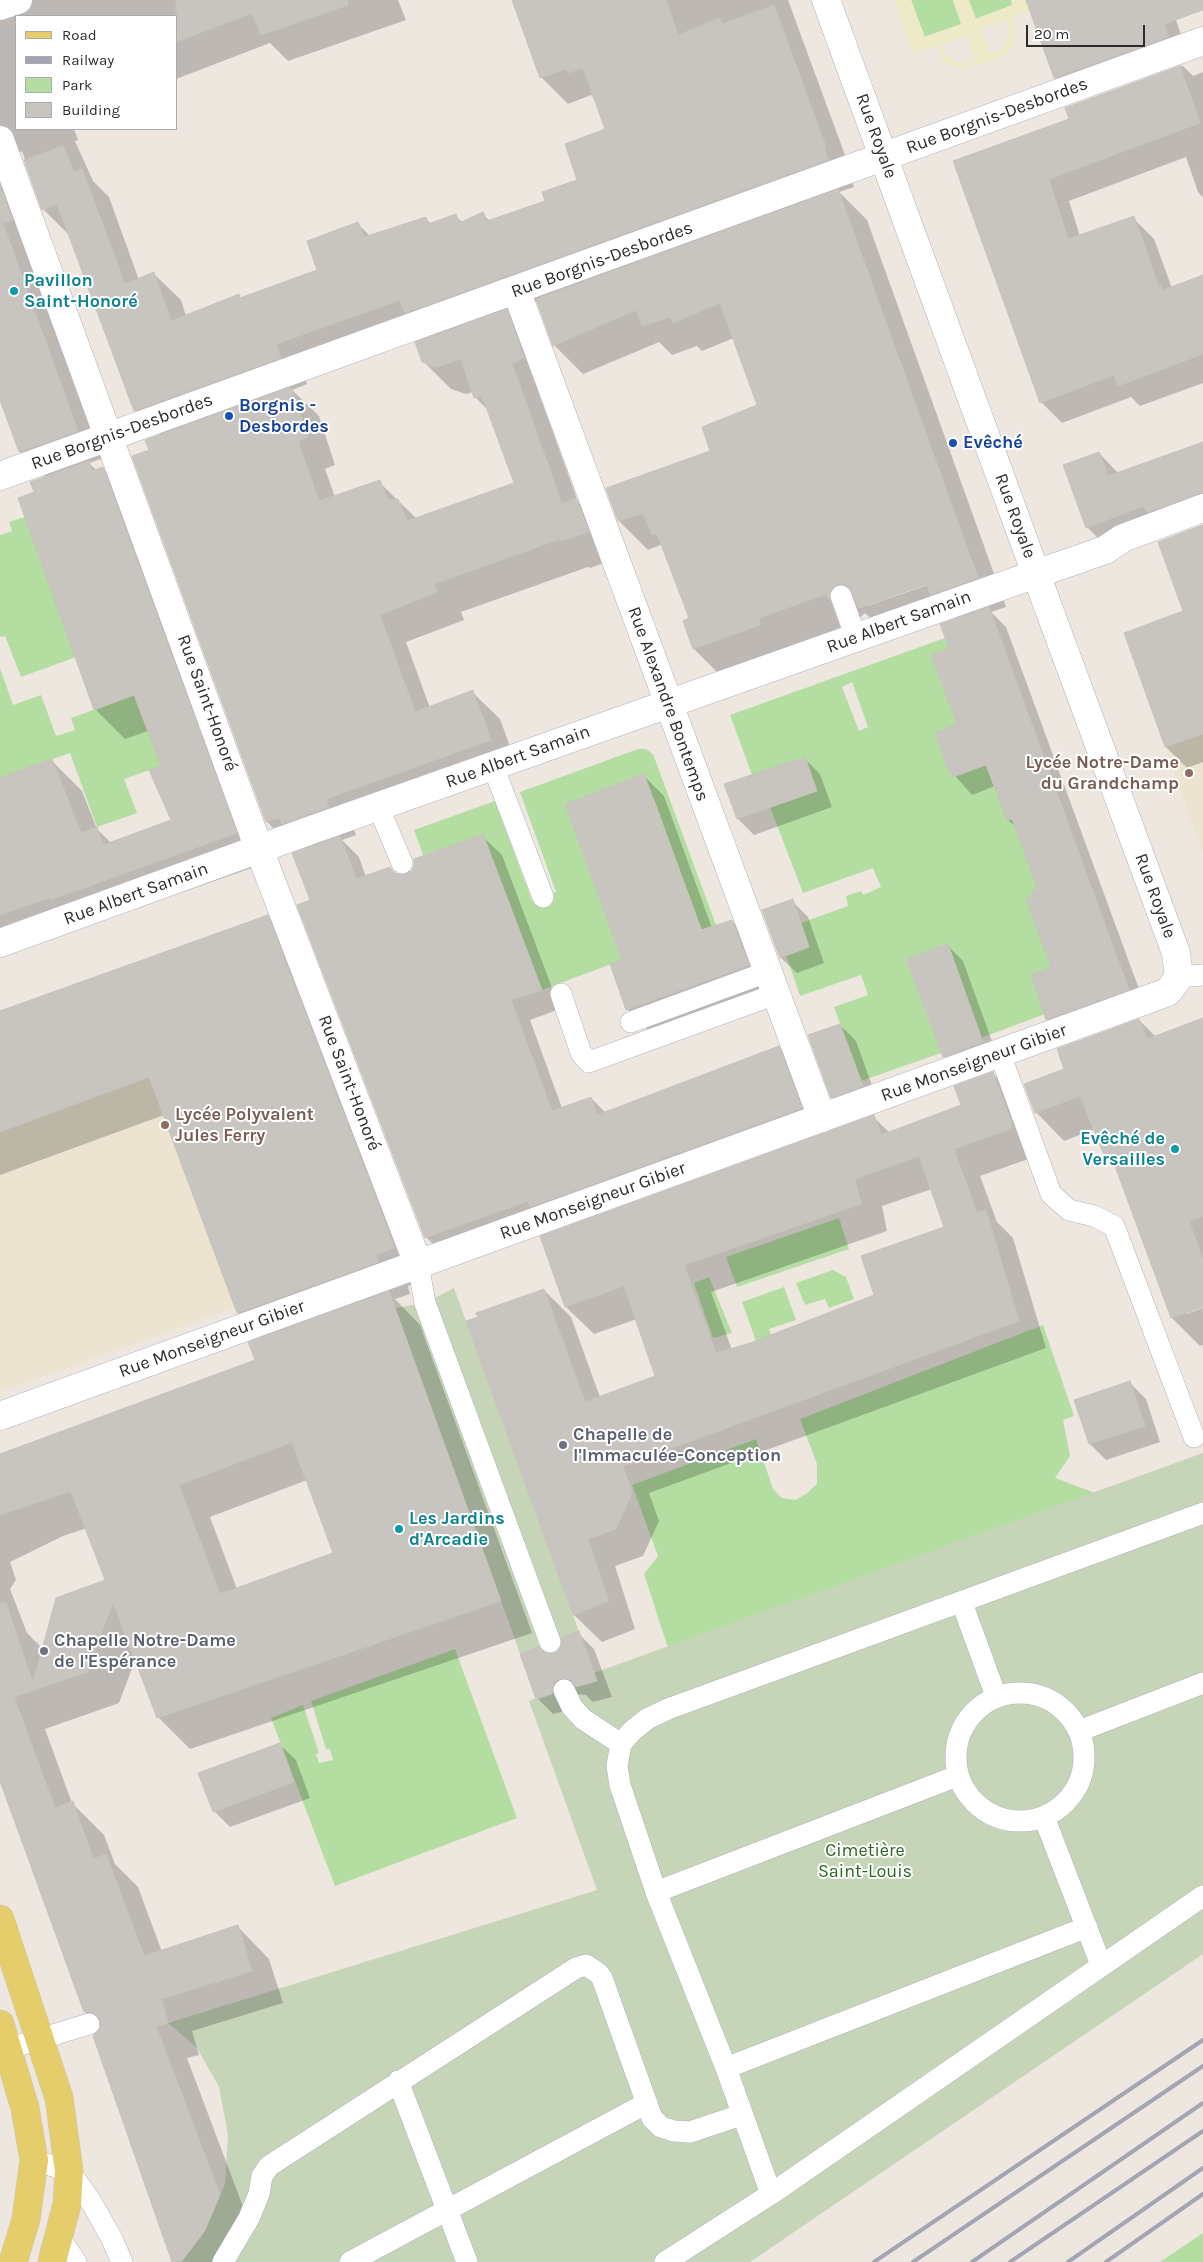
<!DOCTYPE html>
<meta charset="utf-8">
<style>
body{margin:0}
#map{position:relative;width:1203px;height:2262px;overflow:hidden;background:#ede7e0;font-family:Karla,sans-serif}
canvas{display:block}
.legend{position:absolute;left:15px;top:15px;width:162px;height:115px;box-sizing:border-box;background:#fff;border:1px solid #ababab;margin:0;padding:6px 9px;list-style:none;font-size:15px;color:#2c2c2c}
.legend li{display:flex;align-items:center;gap:10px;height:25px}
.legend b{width:25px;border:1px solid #ababab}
.scale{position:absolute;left:1026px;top:25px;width:119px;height:22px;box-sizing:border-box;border:2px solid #2c2c2c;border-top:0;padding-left:6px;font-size:15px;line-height:18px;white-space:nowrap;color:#2c2c2c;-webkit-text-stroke:4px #fff;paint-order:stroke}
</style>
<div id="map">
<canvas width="1203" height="2262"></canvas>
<ul class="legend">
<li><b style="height:6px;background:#e6cd6c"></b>Road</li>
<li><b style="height:6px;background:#a3a5b5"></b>Railway</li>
<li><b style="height:14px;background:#b4dea1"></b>Park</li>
<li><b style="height:14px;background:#c8c4bf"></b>Building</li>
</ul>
<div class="scale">20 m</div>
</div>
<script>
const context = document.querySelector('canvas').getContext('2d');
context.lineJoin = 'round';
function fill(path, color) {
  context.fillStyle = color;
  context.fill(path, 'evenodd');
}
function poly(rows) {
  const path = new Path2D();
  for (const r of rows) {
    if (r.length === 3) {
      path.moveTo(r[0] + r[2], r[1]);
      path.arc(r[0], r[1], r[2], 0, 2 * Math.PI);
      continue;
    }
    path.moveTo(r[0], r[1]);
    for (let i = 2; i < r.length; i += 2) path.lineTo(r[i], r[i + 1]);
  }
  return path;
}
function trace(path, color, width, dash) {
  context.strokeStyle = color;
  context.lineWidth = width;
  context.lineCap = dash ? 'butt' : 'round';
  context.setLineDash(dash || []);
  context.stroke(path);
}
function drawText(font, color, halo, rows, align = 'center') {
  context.font = font + ' Karla,sans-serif';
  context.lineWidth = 4;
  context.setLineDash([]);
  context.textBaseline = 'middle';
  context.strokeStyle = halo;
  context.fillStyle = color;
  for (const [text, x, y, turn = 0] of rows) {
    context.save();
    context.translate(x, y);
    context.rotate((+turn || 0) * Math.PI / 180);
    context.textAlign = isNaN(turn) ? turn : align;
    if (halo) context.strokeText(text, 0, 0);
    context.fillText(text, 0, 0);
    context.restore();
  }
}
const education = poly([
 [1203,672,1203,854,1146,693],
 [255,920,378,1256,0,1392,0,1011]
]);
const green = poly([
 [911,0,953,0,962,24,924,37],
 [969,0,1011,0,1013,5,975,19],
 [25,517,90,652,21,677,5,636,0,637,0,535,12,531,9,522],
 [945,638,949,648,931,655,944,690,975,717,935,733,948,770,950,769,954,777,970,771,968,762,990,755,1013,819,1054,883,1031,891,1056,965,1031,976,1045,1014,981,1038,948,944,906,959,941,1053,861,1081,834,1007,868,995,861,975,800,996,784,949,801,923,848,906,846,896,861,891,863,895,881,887,873,868,803,893,770,807,817,791,805,757,752,775,730,715],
 [852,682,868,727,859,731,842,687],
 [0,668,13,705,41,695,56,736,75,730,71,718,149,690,169,744,155,750,161,766,124,779,137,813,97,827,70,753,0,778],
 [638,749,646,749,653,754,716,925,701,930,644,774,565,804,622,960,542,990,482,835,423,855,414,830,495,801,532,901,556,892,520,792],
 [839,1218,849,1249,737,1287,726,1257],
 [833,1270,846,1277,854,1299,829,1308,825,1299,805,1305,796,1283],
 [709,1277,732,1333,713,1338,694,1283],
 [784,1287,796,1320,769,1329,772,1338,757,1344,742,1302],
 [1043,1325,1074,1416,1063,1420,1070,1456,1055,1478,1095,1493,668,1648,644,1574,658,1556,632,1485,756,1439,773,1489,782,1498,795,1500,806,1494,817,1484,817,1464,800,1419],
 [455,1649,517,1818,335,1886,271,1718,303,1705,319,1753,316,1754,319,1763,333,1760,330,1749,326,1749,311,1701],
 [1203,2233,1203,2262,1160,2262]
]);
const sand = poly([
 [894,0,911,0,925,37,961,24,953,0,969,0,976,19,1012,5,1011,0,1026,0,1030,11,1013,17,1015,36,1013,46,1007,53,998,58,964,69,945,64,936,46,913,54],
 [1006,20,1010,30,1009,36,1002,49,990,54,980,29],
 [967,35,975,61,962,63,949,59,940,45]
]);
const cemetery = poly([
 [454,1288,594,1673,1203,1453,1203,1954,750,2262,181,2262,204,2232,225,2184,228,2135,219,2087,197,2048,168,2023,597,1890,529,1701,536,1698,395,1308,425,1303]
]);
const shadow = poly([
 [0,0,398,0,406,20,288,61,270,43,176,79,176,16,16,16,16,129,74,129,78,140,75,141,93,181,109,197,139,280,154,274,181,300,186,316,239,296,241,299,319,271,358,224,370,236,425,218,431,224,456,216,462,222,482,214,490,221,547,201,579,180,607,130,596,100,591,95,568,104,541,77,513,0,788,0,852,174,849,175,854,187,839,192,867,220,1006,607,991,612,1006,627,1146,1008,1065,1037,1047,1019,1053,968,1034,897,1039,890,1018,829,1008,820,995,786,972,795,949,769,958,725,950,649,957,620,952,614,889,636,865,613,854,623,787,647,788,654,723,678,694,649,690,619,663,544,648,550,619,521,607,489,711,452,759,406,734,338,702,351,697,346,672,355,659,342,583,374,554,345,538,301,507,312,534,339,551,385,538,391,578,502,604,528,615,559,590,568,588,567,461,612,464,620,406,642,430,708,472,692,500,719,518,768,353,827,356,835,342,840,359,857,366,877,390,869,401,877,482,836,502,855,560,1009,530,1020,562,1108,591,1098,606,1113,778,1047,798,1066,820,1128,445,1256,426,1237,311,901,308,849,305,846,295,849,267,822,134,457,150,451,161,436,135,410,70,236,43,209,22,151,15,156,104,458,89,463,97,471,102,468,133,498,266,863,0,956,0,779,52,761,82,791,97,829,111,843,173,821,163,767,148,731,125,739,95,709,35,493,46,477,20,452,0,396],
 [422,328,432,338,423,361,451,389,466,394,473,392,476,398,489,411,516,484,417,519,379,482,335,497,325,469,335,465,319,416,292,390,307,384,302,370],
 [932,581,933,583,867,606,865,605],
 [1027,0,1169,0,1186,49,1069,92,1055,78],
 [1183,66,1193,76,1203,72,1203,197,1198,192,1186,157,1069,201,1080,236,1133,218,1154,239,1172,288,1203,276,1203,383,1140,406,1131,397,1062,423,1041,402,955,162,1070,120,1066,108],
 [1203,444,1203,521,1108,548,1087,527,1099,453,1119,474],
 [1203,525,1203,762,1187,768,1166,747,1126,634,1185,612],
 [804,758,820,774,832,807,754,835,738,819,726,785],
 [644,776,664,796,712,928,732,921,752,942,769,986,648,1030,628,1010,611,965,624,960],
 [652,799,654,799,704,936,702,937],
 [792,901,808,917,824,963,797,973,781,958],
 [267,917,299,948,426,1280,408,1286,410,1294,395,1299,420,1325,532,1633,190,1749,158,1717,136,1658,119,1703,45,1729,72,1803,104,1835,115,1864,138,1887,162,1952,238,1927,269,1959,283,2003,192,2031,199,2055,187,2058,251,2228,236,2262,173,2262,102,2028,85,2012,0,1777,0,1455,257,1361,264,1338,238,1313,164,1115,0,1175,0,1013],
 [307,1480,334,1554,237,1589,210,1517],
 [87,1528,106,1580,43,1651,41,1647,27,1633,10,1589,16,1580,10,1562,63,1536],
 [947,945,963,961,998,1058,960,1072,944,1056],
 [1139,1020,1156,1037,1203,1020,1203,1305,1186,1312,1186,1314,1203,1308,1203,1345,1200,1346,1172,1318,1118,1170,1107,1159,1095,1129,1064,1141,1036,1112,1066,1070],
 [840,1025,856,1041,878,1102,848,1113,832,1097],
 [993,1074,1020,1101,1037,1156,980,1176,997,1222,1013,1238,1046,1348,649,1493,659,1521,643,1556,615,1566,635,1629,602,1642,574,1615,468,1322,544,1290,571,1317,600,1397,657,1376,637,1319,594,1334,566,1307,542,1237,873,1117,890,1133,963,1106],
 [932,1189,946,1228,876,1296,732,1350,711,1292,887,1231,882,1206],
 [1130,1383,1146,1399,1160,1442,1106,1460,1090,1444],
 [578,1633,594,1649,612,1697,593,1702,586,1695,575,1694,568,1710,553,1714,537,1698,547,1655,555,1655],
 [280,1745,296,1760,310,1798,230,1827,214,1811]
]);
const building = poly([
 [176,0,347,0,348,5,261,35,252,13,176,42,176,0],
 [512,0,666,0,678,35,720,18,722,24,774,5,826,147,824,148,828,160,405,313,400,300,276,344,281,358,134,411,57,204,42,210,24,160,63,146,74,172,82,169,125,284,154,272,171,321,239,294,240,298,317,270,307,241,358,222,364,237,426,217,428,224,456,214,459,223,483,212,487,221,545,201,542,192,577,180,565,144,605,129,583,68,568,73,566,69,540,78,512,0],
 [1026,0,1203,0,1203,10,1164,24,1169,37,1054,78,1026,0],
 [1180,66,1200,123,1049,179,1068,239,1134,216,1159,287,1161,286,1163,290,1203,275,1203,354,1118,386,1114,375,1040,403,953,161,1069,119,1065,108,1180,66],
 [0,186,13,220,0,225,0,186],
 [838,189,978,578,930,595,927,584,859,608,849,587,844,584,837,584,831,588,829,600,826,594,759,618,760,625,693,649,683,621,689,618,657,534,652,535,643,513,618,521,606,488,710,451,702,427,757,405,720,303,673,323,670,317,642,326,636,310,553,346,536,299,838,189],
 [0,226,4,226,78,431,19,452,0,400,0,226],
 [507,309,524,358,512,363,562,504,576,498,589,532,561,541,560,539,434,584,437,592,380,615,415,712,473,690,491,740,326,799,329,807,282,824,279,818,266,822,132,456,149,450,145,440,291,387,308,437,298,441,319,501,380,480,388,500,398,499,407,521,514,483,482,396,474,398,461,359,437,367,422,362,415,342,507,309],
 [1203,442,1203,493,1147,512,1144,506,1086,528,1063,465,1099,452,1108,476,1203,442],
 [89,461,92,471,103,467,237,833,50,900,49,898,0,915,0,778,52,759,81,833,97,827,103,845,171,820,149,770,161,766,134,695,94,710,18,498,34,492,30,482,89,461],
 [1203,525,1203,734,1165,747,1124,633,1183,611,1158,542,1203,525],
 [989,607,1129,990,1046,1020,1031,975,1051,967,1026,899,1033,896,1031,891,1038,889,1012,819,1007,821,986,765,953,777,950,769,948,770,935,733,957,724,931,655,949,648,940,624,989,607],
 [805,757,817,791,737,819,724,784,805,757],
 [644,774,701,930,732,920,749,965,626,1010,610,964,622,960,565,804,644,774],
 [483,834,542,990,511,1000,552,1111,591,1097,597,1115,779,1046,802,1108,530,1207,528,1201,425,1238,297,905,310,900,292,853,340,836,356,879,390,867,394,873,401,875,412,871,414,865,414,859,483,834],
 [793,899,809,947,780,958,762,910,793,899],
 [268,915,395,1248,377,1254,378,1262,237,1313,149,1077,0,1132,0,1011,268,915],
 [948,944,983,1042,943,1057,906,959,948,944],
 [1203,1018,1203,1216,1189,1221,1203,1260,1203,1307,1171,1318,1112,1158,1106,1160,1080,1096,1035,1113,1024,1084,1064,1069,1057,1049,1139,1019,1147,1039,1203,1018],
 [840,1024,863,1086,831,1098,808,1035,840,1024],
 [993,1072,1012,1124,1010,1129,954,1149,977,1213,986,1210,1019,1321,623,1466,632,1493,616,1529,588,1539,609,1601,573,1615,466,1321,478,1317,476,1313,544,1289,585,1402,655,1376,624,1286,565,1307,540,1236,874,1115,881,1135,961,1105,954,1086,993,1072],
 [919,1156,944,1227,861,1256,874,1295,750,1343,716,1353,684,1265,861,1204,855,1179,919,1156],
 [389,1291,501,1601,157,1718,113,1602,87,1672,14,1697,55,1808,73,1801,93,1859,106,1854,144,1956,238,1925,252,1971,161,1999,168,2023,156,2026,220,2195,204,2232,181,2262,172,2262,93,2036,101,2027,101,2020,92,2012,84,2012,0,1781,0,1604,6,1603,33,1683,56,1598,105,1580,71,1491,0,1515,0,1454,255,1360,248,1342,389,1291],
 [292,1442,333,1553,220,1594,179,1485,292,1442],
 [1130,1381,1145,1426,1089,1444,1074,1400,1130,1381],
 [579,1631,597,1681,576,1687,571,1680,559,1679,554,1683,552,1694,536,1699,520,1654,538,1647,547,1654,555,1654,562,1645,562,1638,579,1631],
 [280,1743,294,1782,213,1812,198,1773,280,1743]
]);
const service = poly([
 [841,596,856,638],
 [493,766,543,897],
 [378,806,402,863],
 [1179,977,1203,975],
 [561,994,581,1053,589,1062,776,994],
 [631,1022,767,972],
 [1000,1054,1051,1194,1069,1210,1094,1216,1114,1226,1194,1437],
 [418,1264,425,1303,550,1642],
 [962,1603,996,1696],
 [564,1690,572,1707,583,1719,621,1744],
 [1020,1757,64],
 [1079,1731,1203,1683],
 [1044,1817,1101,1965],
 [656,1892,957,1776],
 [7,2049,89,2024],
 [726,2068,1087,1927],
 [398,2081,467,2262],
 [34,2160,69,2171,90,2200,112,2239,122,2262],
 [771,2194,726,2068,656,1892,620,1785,617,1766,621,1744,631,1732,647,1719,668,1709,1203,1513],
 [59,2237,76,2262],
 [223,2262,249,2218,259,2194,262,2176,269,2166,576,1968,586,1965,598,1973,602,1978,652,2118,661,2127,674,2131,690,2132,741,2115],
 [350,2262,647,2103],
 [665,2262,771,2194,1203,1896]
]);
const minor = poly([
 [0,6,18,0],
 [0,140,259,849,418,1264],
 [516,290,822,1118],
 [0,476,1203,41],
 [0,943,300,834,1036,574,1176,953,1179,977,1168,992,0,1416]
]);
const tertiary = poly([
 [826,0,1036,574,1105,550,1123,538,1203,508]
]);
const primary = poly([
 [0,1919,59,2098,69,2171,67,2204,52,2262],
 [0,2024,25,2108,34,2160,26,2219,13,2262]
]);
const rail = poly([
 [874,2262,1203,2040],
 [913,2262,1203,2066],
 [972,2262,1203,2103],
 [1010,2262,1203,2131],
 [1068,2262,1203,2168],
 [1106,2262,1203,2194]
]);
const markers = [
 [14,291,5,"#0f9aa8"],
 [229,416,5,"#1a4fb4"],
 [953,443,5,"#1a4fb4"],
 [1189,773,5,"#8d6e63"],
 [165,1125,5,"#8d6e63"],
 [1175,1149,5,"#0f9aa8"],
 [563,1445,5,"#6b7280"],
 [399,1529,5,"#0f9aa8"],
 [44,1651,5,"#6b7280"]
];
const streetNames = [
 ["Rue Borgnis-Desbordes",997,116,-20],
 ["Rue Royale",876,136,70],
 ["Rue Borgnis-Desbordes",602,260,-20],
 ["Rue Borgnis-Desbordes",122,432,-20],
 ["Rue Royale",1015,516,70],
 ["Rue Albert Samain",899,622,-20],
 ["Rue Saint-Honoré",207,703,70],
 ["Rue Alexandre Bontemps",668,704,70],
 ["Rue Albert Samain",518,757,-20],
 ["Rue Albert Samain",136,894,-20],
 ["Rue Royale",1155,896,70],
 ["Rue Monseigneur Gibier",974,1063,-20],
 ["Rue Saint-Honoré",349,1083,69],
 ["Rue Monseigneur Gibier",593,1201,-20],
 ["Rue Monseigneur Gibier",212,1339,-20]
];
const cultureNames = [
 ["Pavillon",24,281],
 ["Saint-Honoré",24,302],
 ["Evêché de",1165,1139,"right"],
 ["Versailles",1165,1160,"right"],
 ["Les Jardins",409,1519],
 ["d'Arcadie",409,1540]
];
const transitNames = [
 ["Borgnis -",239,406],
 ["Desbordes",239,427],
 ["Evêché",963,443]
];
const educationNames = [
 ["Lycée Notre-Dame",1179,763],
 ["du Grandchamp",1179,784],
 ["Lycée Polyvalent",175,1115,"left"],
 ["Jules Ferry",175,1136,"left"]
];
const worshipNames = [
 ["Chapelle de",573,1435],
 ["l'Immaculée-Conception",573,1456],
 ["Chapelle Notre-Dame",54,1641],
 ["de l'Espérance",54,1662]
];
const parkNames = [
 ["Cimetière",865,1851],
 ["Saint-Louis",865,1872]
];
fill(education, '#ece4d1');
fill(green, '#b4dea1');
fill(sand, '#eee9c6');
fill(cemetery, '#c6d5b8');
fill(shadow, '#0003');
fill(building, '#c8c4bf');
trace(building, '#c8c3b9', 1);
trace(service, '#b0b2bb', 22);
trace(minor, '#b0b2bb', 29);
trace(tertiary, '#b0b2bb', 29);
trace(primary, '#c8c8c8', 29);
trace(service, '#fff', 21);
trace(minor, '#fff', 28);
trace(tertiary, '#fff', 28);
trace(primary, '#e6cd6c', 28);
trace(rail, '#a3a5b5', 4);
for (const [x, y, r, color] of markers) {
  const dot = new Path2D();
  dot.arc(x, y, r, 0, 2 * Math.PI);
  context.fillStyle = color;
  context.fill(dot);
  trace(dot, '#fff', 2);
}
drawText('18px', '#2c2c2c', '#fff', streetNames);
drawText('bold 18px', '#0d838f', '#fff', cultureNames, 'left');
drawText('bold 18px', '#164399', '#fff', transitNames, 'left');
drawText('bold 18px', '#785e54', '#fff', educationNames, 'right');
drawText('bold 18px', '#5b616d', '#fff', worshipNames, 'left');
drawText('18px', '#2d6521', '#fff', parkNames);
</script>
